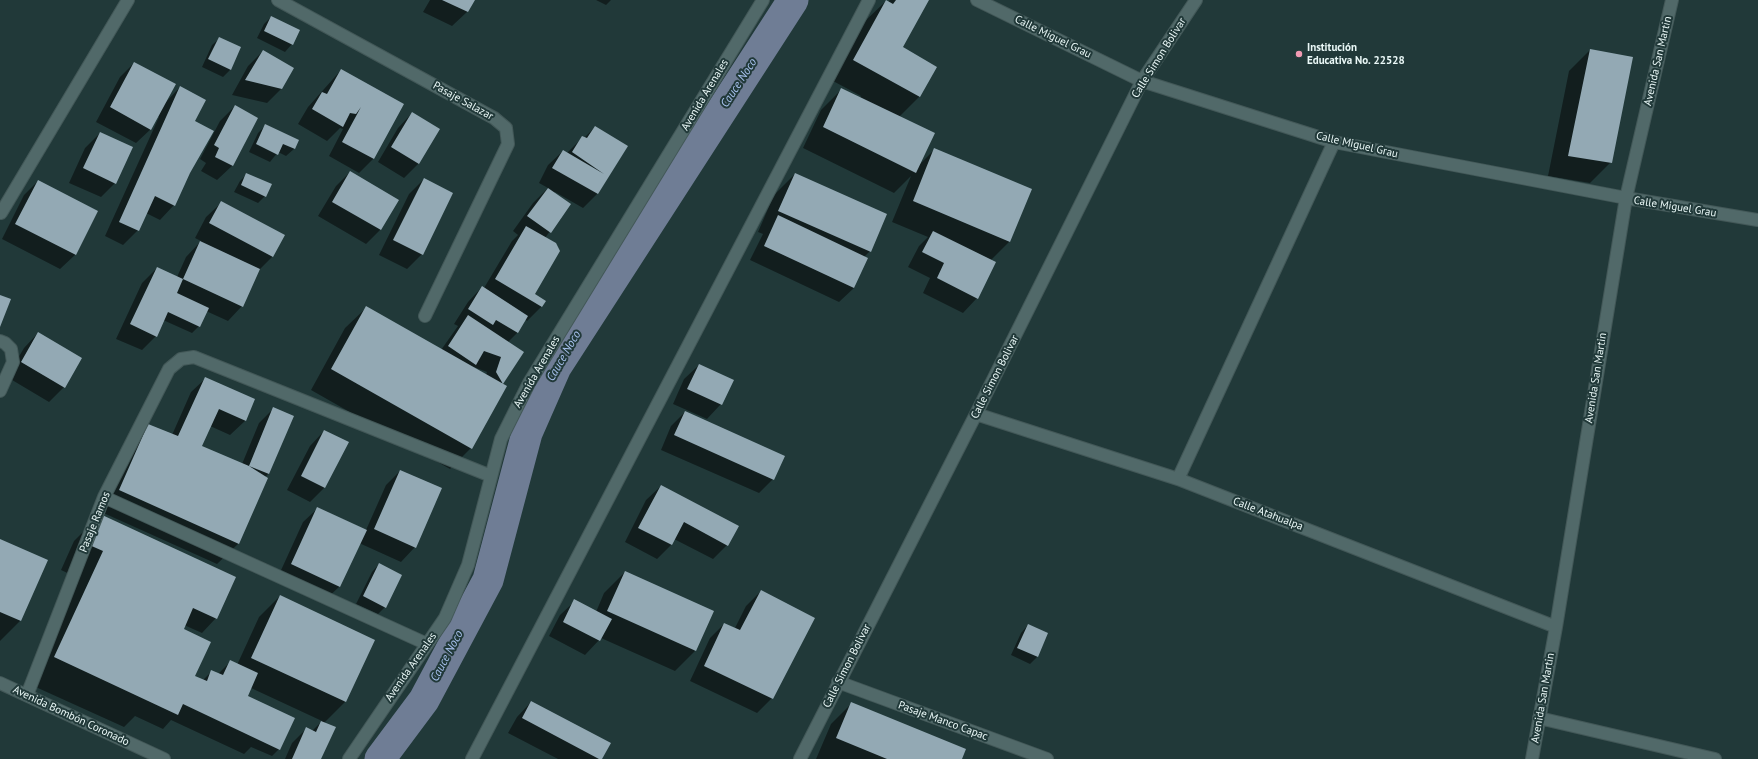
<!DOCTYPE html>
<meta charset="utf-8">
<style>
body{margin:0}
canvas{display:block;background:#213939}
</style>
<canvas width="1758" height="759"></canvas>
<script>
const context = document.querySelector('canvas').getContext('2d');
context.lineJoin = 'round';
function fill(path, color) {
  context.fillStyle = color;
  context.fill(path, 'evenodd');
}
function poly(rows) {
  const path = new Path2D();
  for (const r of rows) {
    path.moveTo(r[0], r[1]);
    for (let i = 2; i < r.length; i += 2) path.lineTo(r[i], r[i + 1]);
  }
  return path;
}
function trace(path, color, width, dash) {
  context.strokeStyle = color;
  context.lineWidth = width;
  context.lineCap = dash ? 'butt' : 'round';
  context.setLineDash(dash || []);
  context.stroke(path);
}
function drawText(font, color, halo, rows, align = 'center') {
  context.font = font + ' "PT Sans",sans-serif';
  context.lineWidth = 4;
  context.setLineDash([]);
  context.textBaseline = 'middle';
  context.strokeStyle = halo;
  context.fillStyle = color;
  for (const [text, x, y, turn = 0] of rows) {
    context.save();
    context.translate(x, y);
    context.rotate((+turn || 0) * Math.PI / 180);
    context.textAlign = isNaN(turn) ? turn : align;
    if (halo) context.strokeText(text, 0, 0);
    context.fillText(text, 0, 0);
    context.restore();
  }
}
const shadow = poly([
 [430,0,474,0,467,12,452,26,423,12],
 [596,0,611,0,606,5],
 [890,0,928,0,901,48,936,67,919,97,899,117,919,165,934,150,1010,241,991,260,977,298,963,313,923,293,930,278,908,267,919,246,928,237,892,222,911,176,894,193,803,148,821,110,842,89,860,98,861,96,833,81,865,21,886,1,888,2],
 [271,17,292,44,285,52,257,38,264,24],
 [220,38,240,48,230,70,223,77,202,67,212,45],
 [1590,50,1611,162,1590,183,1548,176,1569,71],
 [263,51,281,89,267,103,232,95,248,66],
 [134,63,166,102,180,87,194,122,189,173,174,205,160,220,146,213,138,230,123,245,105,236,159,117,157,116,151,129,136,143,96,122,120,77],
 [341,70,403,104,374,158,359,173,329,156,343,129,340,128,327,141,298,124,308,107],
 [235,106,257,118,232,166,217,180,201,171,206,163,200,159,220,121],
 [412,113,419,163,404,178,378,162,398,128],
 [265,126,297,141,294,149,286,156,278,152,270,162,249,152,258,133],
 [595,127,626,147,597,194,583,208,555,192,554,193,570,204,545,238,534,295,542,306,527,321,525,319,517,333,508,342,522,352,502,383,471,448,450,469,311,390,345,328,366,308,441,350,458,326,454,324,468,302,482,287,484,288,512,241,518,235,513,231,533,203,548,188,539,183,548,165,563,151,567,153,583,137,584,138],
 [471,366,487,372,486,375],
 [100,133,115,183,101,197,69,183,85,148],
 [350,172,398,200,380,230,366,244,318,216,336,186],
 [247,174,265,196,258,203,234,192,240,181],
 [795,174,870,251,864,257,854,288,839,302,750,260,763,234,758,232,774,195],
 [424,179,422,254,407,269,379,255,409,194],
 [38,181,97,211,75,255,60,269,2,239,24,195],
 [221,203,283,236,272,257,259,270,242,306,228,321,206,311,199,326,192,333,163,320,156,336,142,350,116,339,142,283,157,268,177,277,186,257,201,241,195,238,206,217],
 [38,333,81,358,64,387,49,402,7,377,24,348],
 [699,365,721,404,707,419,673,404,684,379],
 [206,378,254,400,245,421,230,435,210,426,201,447,242,464,259,423,274,408,293,417,268,474,265,477,267,478,238,544,217,564,99,511,128,446,148,425,172,435,191,392],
 [685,412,773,479,759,493,661,450,671,426],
 [324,431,324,488,310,502,287,490,310,446],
 [400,471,415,547,401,562,359,543,339,587,324,601,277,579,303,522,318,508,366,530,386,485],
 [661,486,727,545,713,559,674,539,671,545,657,559,625,542,646,500],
 [100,515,216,618,202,633,184,625,180,634,194,677,203,680,212,671,218,674,230,662,237,665,259,617,280,596,345,702,324,723,320,759,285,759,292,743,307,728,312,731,322,721,251,688,246,697,279,749,272,756,251,747,244,754,171,720,163,729,135,716,124,727,29,684,78,578,61,570,74,541],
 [0,540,46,560,20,621,0,641],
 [379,564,385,607,378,614,356,604,372,572],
 [625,572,695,651,675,671,601,638,585,655,549,636,560,615,575,601,596,612,604,593],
 [761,591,772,698,757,713,690,681,710,638,724,624,735,628,746,606],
 [1028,625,1047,634,1037,657,1030,664,1011,655,1021,633],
 [531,702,601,759,558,759,508,733,517,717],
 [852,703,961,759,816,759,831,724]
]);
const canal = poly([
 [380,759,424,700,488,580,527,433,556,367,793,0]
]);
const building = poly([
 [442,0,475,0,468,12],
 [886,0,893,4,896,0,929,0,903,47,937,67,920,97,853,60],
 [271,16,300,30,293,45,264,31],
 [219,37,241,47,231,70,208,59],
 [1590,49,1633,57,1612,163,1568,156],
 [263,50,294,68,282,89,245,80],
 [134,62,176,84,151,130,110,107],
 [341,69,404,104,374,159,342,142,361,107,356,114,350,113,343,127,312,109,322,92,327,94],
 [180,86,206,100,195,121,214,131,190,173,175,206,155,196,139,231,119,222],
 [841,88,935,133,916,173,823,127],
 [235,105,258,118,233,166,215,157,219,148,214,145],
 [412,112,440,129,419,164,391,147],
 [265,124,299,140,295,149,283,144,278,155,256,144],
 [595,126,628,146,598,194,552,168,563,150,604,174,572,152,582,136,587,138],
 [100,132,133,147,116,184,83,168],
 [934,148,1032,189,1010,242,913,201],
 [350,171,399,200,381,230,332,202],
 [246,173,272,184,266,197,241,185],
 [795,173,887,214,871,252,778,211],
 [424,178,453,193,423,255,393,240],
 [38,180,98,211,76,255,15,224],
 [548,188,571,204,551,233,527,216],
 [221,201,285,235,273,257,209,223],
 [778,215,868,258,854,288,764,246],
 [526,226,556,243,560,251,535,294,546,301,542,307,495,279],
 [933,231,996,262,978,299,937,278,944,263,922,252],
 [200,241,260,269,243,307,183,279],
 [157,267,183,279,177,293,209,308,200,327,168,312,157,337,130,324],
 [482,286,528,316,518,333,496,320,493,325,468,309],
 [0,295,11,299,0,327],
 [366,306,507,386,472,449,331,369],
 [468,315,524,352,503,384,496,372,501,357,484,351,476,365,448,346],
 [38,332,82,358,65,388,21,362],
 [699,364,734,380,722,405,687,389],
 [205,377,255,399,246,421,219,409,202,446,249,466,268,478,239,544,119,490,148,424,178,436],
 [273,407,294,416,269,474,249,466],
 [685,411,785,456,774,480,674,435],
 [324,430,349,442,325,488,301,476],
 [400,470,442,488,416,548,374,529],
 [661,485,739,526,728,546,684,522,672,545,638,528],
 [317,507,367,530,340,587,291,564],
 [100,514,236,577,217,619,193,608,184,629,211,642,195,676,207,681,211,670,223,675,230,660,258,673,248,696,295,718,280,750,183,704,178,715,54,657,103,551,87,544],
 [0,539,48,560,21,621,0,612],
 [379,563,402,575,386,608,363,596],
 [625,571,714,611,696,651,607,611],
 [761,590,815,618,773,699,704,666,724,623,740,630],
 [280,595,375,640,346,702,251,658],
 [574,599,612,619,600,641,563,622],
 [1028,624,1048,633,1038,657,1017,648],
 [531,701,611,743,602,759,599,759,522,718],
 [851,702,966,749,962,759,887,759,836,738],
 [321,721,336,727,321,759,292,759,306,727,316,732]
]);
const minor = poly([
 [278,0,494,118,506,128,508,144,425,316],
 [977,0,1142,81,1334,142,1626,198,1758,220],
 [1,213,128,0],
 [0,341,5,343,11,349,13,362,0,391],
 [976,414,1178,479,1556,627],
 [1178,479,1334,142],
 [104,497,427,644],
 [838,682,1047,759],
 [0,683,164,759],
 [27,695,104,497,169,369,181,359,194,357,491,476],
 [1539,718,1715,759],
 [349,759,445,618,468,565,501,439,529,383,763,0],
 [472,759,869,0],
 [800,759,976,414,1142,81,1196,0],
 [1532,759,1556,627,1626,198,1672,0]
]);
const markers = [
 [1299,54,4,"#f19ab3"]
];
const streetNames = [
 ["Calle Miguel Grau",1053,37,26],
 ["Calle Simon Bolivar",1159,58,-58],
 ["Avenida San Martin",1658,61,-77],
 ["Avenida Arenales",705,95,-59],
 ["Pasaje Salazar",463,101,29],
 ["Calle Miguel Grau",1357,145,13],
 ["Calle Miguel Grau",1675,207,9],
 ["Avenida Arenales",537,372,-60],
 ["Calle Simon Bolivar",995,377,-63],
 ["Avenida San Martin",1596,378,-81],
 ["Calle Atahualpa",1268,514,21],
 ["Pasaje Ramos",95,522,-68],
 ["Calle Simon Bolivar",847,666,-63],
 ["Avenida Arenales",411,667,-55],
 ["Avenida San Martin",1543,698,-80],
 ["Avenida Bombón Coronado",71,716,25],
 ["Pasaje Manco Capac",943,721,20]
];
const poiNames = [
 ["Institución",1307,48],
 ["Educativa No. 22528",1307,61]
];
const waterNames = [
 ["Cauce Noco",739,83,-57],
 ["Cauce Noco",564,356,-60],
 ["Cauce Noco",447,656,-62]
];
fill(shadow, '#0007');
trace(canal, '#6f7d95', 31);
fill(building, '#93a9b4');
trace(minor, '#435858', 14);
trace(minor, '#516969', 12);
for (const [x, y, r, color] of markers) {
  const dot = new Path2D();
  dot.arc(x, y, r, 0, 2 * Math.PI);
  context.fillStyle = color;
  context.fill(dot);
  trace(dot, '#213939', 1.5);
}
drawText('11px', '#eaf8f7', '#213939', streetNames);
drawText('bold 11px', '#eaf8f7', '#213939', poiNames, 'left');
drawText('italic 12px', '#a8c2ef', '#213939', waterNames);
</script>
